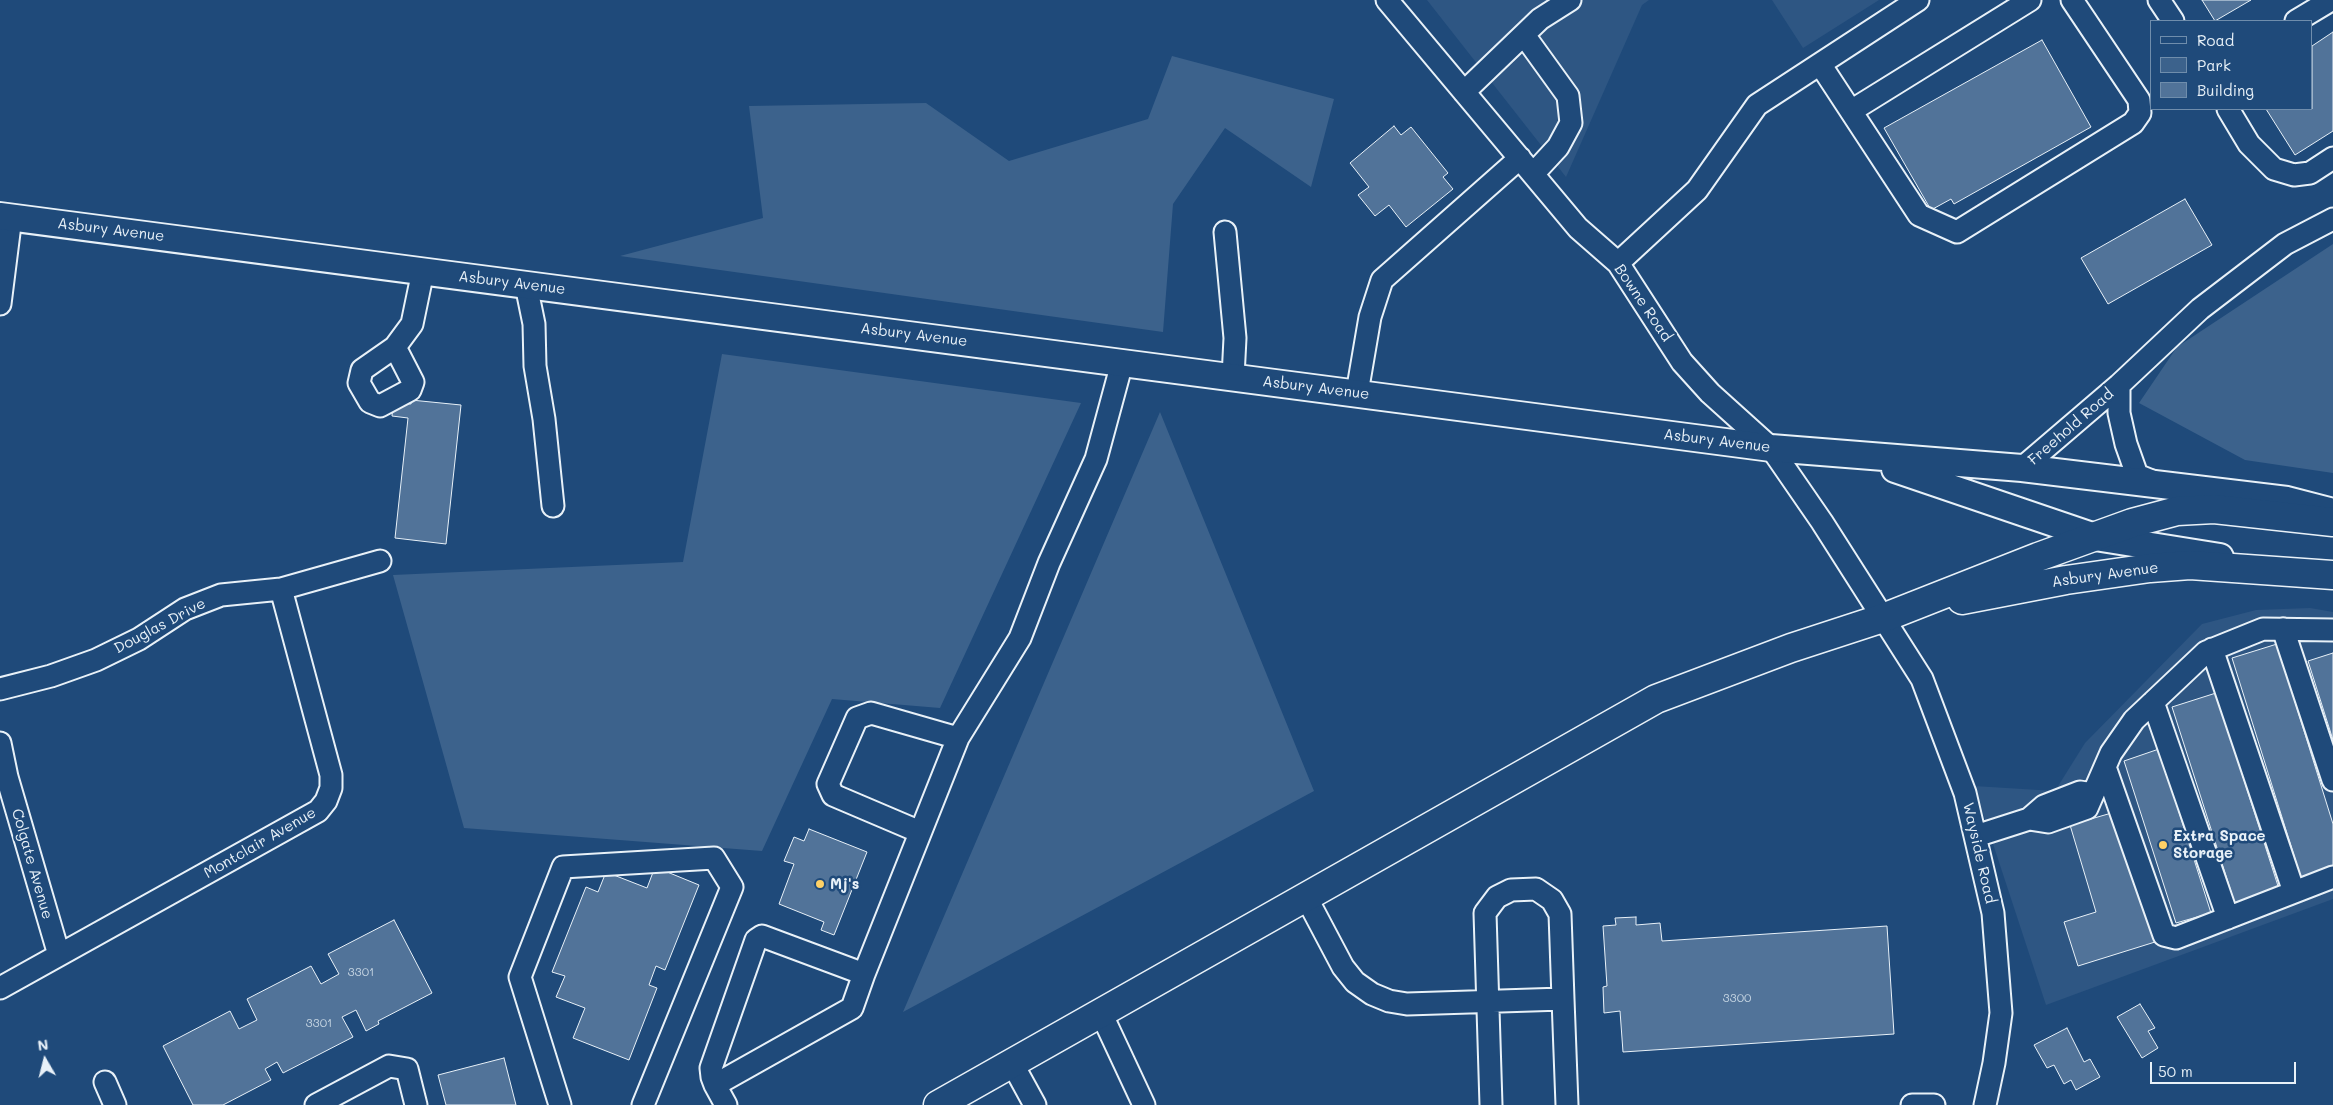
<!DOCTYPE html>
<style>
body{margin:0}
#map{position:relative;width:2333px;height:1105px;overflow:hidden;background:#1f4a7a;font-family:Mali,sans-serif}
canvas{display:block}
.legend{position:absolute;left:2150px;top:20px;width:162px;height:90px;box-sizing:border-box;background:#1f4a7a;border:1px solid #6f8dac;margin:0;padding:6px 9px;list-style:none;font-size:15px;color:#e8f1f8}
.legend li{display:flex;align-items:center;gap:10px;height:25px}
.legend b{width:25px;border:1px solid #6f8dac}
.north{position:absolute;left:20px;top:1035px;width:50px;height:50px;-webkit-text-stroke:4px #1f4a7a;paint-order:stroke;rotate:352deg;font-size:14px;font-weight:700;line-height:20px;text-align:center;color:#e8f1f8}
.north::after{content:'';display:block;margin:auto;width:18px;height:22px;background:#e8f1f8;clip-path:polygon(50% 0,100% 100%,50% 72%,0 100%)}
.scale{position:absolute;left:2150px;top:1062px;width:146px;height:22px;box-sizing:border-box;border:2px solid #e8f1f8;border-top:0;padding-left:6px;font-size:15px;line-height:18px;white-space:nowrap;color:#e8f1f8;-webkit-text-stroke:4px #1f4a7a;paint-order:stroke}
</style>
<div id="map">
<canvas width="2333" height="1105"></canvas>
<ul class="legend">
<li><b style="height:6px;background:#1f4a7a"></b>Road</li>
<li><b style="height:14px;background:#3c628c"></b>Park</li>
<li><b style="height:14px;background:#517399"></b>Building</li>
</ul>
<div class="north">N</div>
<div class="scale">50 m</div>
</div>
<script>
const context = document.querySelector('canvas').getContext('2d');
context.lineJoin = 'round';
function fill(path, color) {
  context.fillStyle = color;
  context.fill(path, 'evenodd');
}
function poly(rows) {
  const path = new Path2D();
  for (const r of rows) {
    path.moveTo(r[0], r[1]);
    for (let i = 2; i < r.length; i += 2) path.lineTo(r[i], r[i + 1]);
  }
  return path;
}
function trace(path, color, width, dash) {
  context.strokeStyle = color;
  context.lineWidth = width;
  context.lineCap = dash ? 'butt' : 'round';
  context.setLineDash(dash || []);
  context.stroke(path);
}
function drawText(font, color, halo, rows, align = 'center') {
  context.font = font + ' Mali,sans-serif';
  context.lineWidth = 5;
  context.setLineDash([]);
  context.textBaseline = 'middle';
  context.strokeStyle = halo;
  context.fillStyle = color;
  for (const [text, x, y, turn = 0] of rows) {
    context.save();
    context.translate(x, y);
    context.rotate((+turn || 0) * Math.PI / 180);
    context.textAlign = isNaN(turn) ? turn : align;
    if (halo) context.strokeText(text, 0, 0);
    context.fillText(text, 0, 0);
    context.restore();
  }
}
const built = poly([
 [1427,0,1649,0,1642,5,1566,177],
 [1772,0,1879,0,1803,48],
 [2310,608,2333,612,2333,899,2046,1005,1974,786,2055,791,2085,743,2202,624,2256,610]
]);
const green = poly([
 [1172,56,1334,99,1311,187,1225,128,1173,204,1163,332,620,256,763,218,749,106,926,103,1009,161,1148,119],
 [2333,244,2333,473,2245,460,2139,403,2177,347],
 [722,354,1081,403,940,708,832,699,762,851,464,828,393,575,683,562],
 [1160,412,1314,791,903,1012]
]);
const building = poly([
 [2202,0,2251,0,2215,21,2202,0],
 [2333,32,2333,131,2295,155,2266,109,2312,109,2312,46,2333,32],
 [2042,40,2091,127,1954,204,1951,199,1931,210,1884,128,2042,40],
 [1394,126,1401,135,1411,127,1448,173,1443,177,1453,189,1406,227,1389,205,1375,216,1358,195,1369,187,1350,163,1394,126],
 [2185,199,2212,245,2108,304,2081,258,2185,199],
 [411,400,461,405,446,544,395,538,408,418,392,416,393,402,411,404,411,400],
 [2277,644,2333,824,2333,872,2302,881,2232,658,2277,644],
 [2333,653,2333,740,2308,661,2333,653],
 [2216,693,2279,889,2235,904,2172,707,2216,693],
 [2159,749,2211,913,2176,923,2124,761,2159,749],
 [2115,812,2155,942,2078,966,2064,922,2096,912,2070,825,2115,812],
 [809,829,867,852,834,935,821,930,824,922,779,904,794,864,784,861,794,837,804,841,809,829],
 [655,867,699,885,665,970,656,966,649,985,657,988,629,1060,573,1038,585,1008,556,997,565,976,552,972,586,887,598,892,606,872,647,888,655,867],
 [1636,917,1636,925,1660,923,1662,941,1887,926,1894,1034,1623,1052,1620,1011,1604,1013,1603,987,1607,986,1603,926,1616,925,1615,918,1636,917],
 [394,920,432,993,378,1021,379,1024,366,1031,356,1010,342,1017,353,1037,283,1073,277,1062,265,1069,271,1080,223,1105,193,1105,163,1046,230,1011,239,1029,257,1020,247,999,311,966,321,984,339,974,328,954,394,920],
 [2140,1004,2155,1028,2148,1031,2158,1048,2142,1058,2117,1017,2140,1004],
 [2067,1028,2084,1062,2090,1059,2100,1077,2076,1090,2071,1080,2064,1084,2054,1065,2047,1068,2034,1045,2067,1028],
 [504,1058,516,1105,446,1105,438,1075,504,1058]
]);
const minor = poly([
 [1387,0,1578,228,1618,263,1682,362,1710,393,1771,448,1822,522,1922,679,1965,793,1993,913,2001,1013,1994,1063,1985,1105],
 [2159,0,2173,21],
 [2296,21,2331,0],
 [1524,35,1568,96,1571,123,1558,147,1533,174],
 [1820,64,1919,215,1957,232,2133,123,2140,113,2139,100,2072,0],
 [1464,92,1540,19,1570,0],
 [2228,109,2249,144,2274,169,2294,175,2310,173,2333,158],
 [1851,111,2030,0],
 [1225,232,1235,338,1233,377],
 [1618,263,1697,190,1757,105,1918,0],
 [526,285,534,324,535,366,544,419,553,506],
 [0,304,11,217],
 [395,347,413,382,410,390,380,406,370,402,359,383,362,370,395,347,412,324,423,271],
 [2119,385,2119,413,2126,444,2137,475,2157,483],
 [1357,393,1370,317,1382,280,1520,158],
 [2022,468,2119,385,2200,309,2285,244,2333,219],
 [2283,629,2333,780],
 [2212,649,2294,892],
 [0,689,51,676,96,660,139,639,185,609,221,595,281,589,380,561],
 [2153,702,2228,918],
 [0,743,7,777,59,955],
 [2105,767,2164,935,2176,938,2333,877],
 [2029,819,2048,822,2087,808,2111,753,2134,720,2206,652,2263,629,2333,630],
 [920,832,833,795,828,784,857,718,871,713,958,738],
 [1976,836,2029,819,2044,806,2080,792,2093,794],
 [1306,897,1343,967,1355,982,1372,994,1389,1001,1407,1004,1563,999,1567,1105],
 [864,974,958,738,1020,638,1049,563,1096,459,1122,363],
 [0,988,318,811,326,801,331,788,331,775,281,589],
 [1101,1013,1144,1105],
 [1012,1063,1035,1105],
 [105,1082,115,1105],
 [715,1085,852,1008,864,974,762,936,756,940,711,1068,712,1077,715,1085,726,1105],
 [316,1105,389,1066,407,1069,416,1105],
 [560,1105,520,977,563,867,714,858,732,887,643,1105],
 [1491,1105,1485,913,1497,897,1511,890,1536,889,1552,900,1560,914,1563,999],
 [1912,1105,1934,1105]
]);
const major = poly([
 [0,216,1771,448,2022,468,2287,500,2333,512],
 [1895,469,2095,537,2220,557]
]);
const highway = poly([
 [1962,600,2066,580,2150,568,2190,565,2333,575],
 [938,1105,1656,699,1791,648,1883,618,2038,557,2132,523,2177,511,2214,509,2333,522]
]);
const markers = [
 [2163,845,5,"#ffd166"],
 [820,884,5,"#ffd166"]
];
const numberNames = [
 ["3301",361,972],
 ["3300",1737,998],
 ["3301",319,1023]
];
const streetNames = [
 ["Asbury Avenue",111,230,7],
 ["Asbury Avenue",512,283,7],
 ["Bowne Road",1643,303,56],
 ["Asbury Avenue",914,335,7],
 ["Asbury Avenue",1316,388,7],
 ["Freehold Road",2071,427,-41],
 ["Asbury Avenue",1717,441,7],
 ["Asbury Avenue",2105,575,-8],
 ["Douglas Drive",160,626,-28],
 ["Montclair Avenue",260,843,-30],
 ["Wayside Road",1979,853,77],
 ["Colgate Avenue",32,864,74]
];
const poiNames = [
 ["Extra Space",2173,836],
 ["Storage",2173,853],
 ["Mj's",830,884]
];
fill(built, '#2e5683');
fill(green, '#3c628c');
fill(building, '#517399');
trace(building, '#e8f1f8', 1);
trace(minor, '#e8f1f8', 25);
trace(major, '#e8f1f8', 30);
trace(highway, '#e8f1f8', 31);
trace(minor, '#1f4a7a', 21);
trace(major, '#1f4a7a', 26);
trace(highway, '#1f4a7a', 28);
for (const [x, y, r, color] of markers) {
  const dot = new Path2D();
  dot.arc(x, y, r, 0, 2 * Math.PI);
  context.fillStyle = color;
  context.fill(dot);
  trace(dot, '#1f4a7a', 2);
}
drawText('12px', '#c2d2e0', null, numberNames);
drawText('15px', '#e8f1f8', '#1f4a7a', streetNames);
drawText('bold 15px', '#e8f1f8', '#1f4a7a', poiNames, 'left');
</script>
